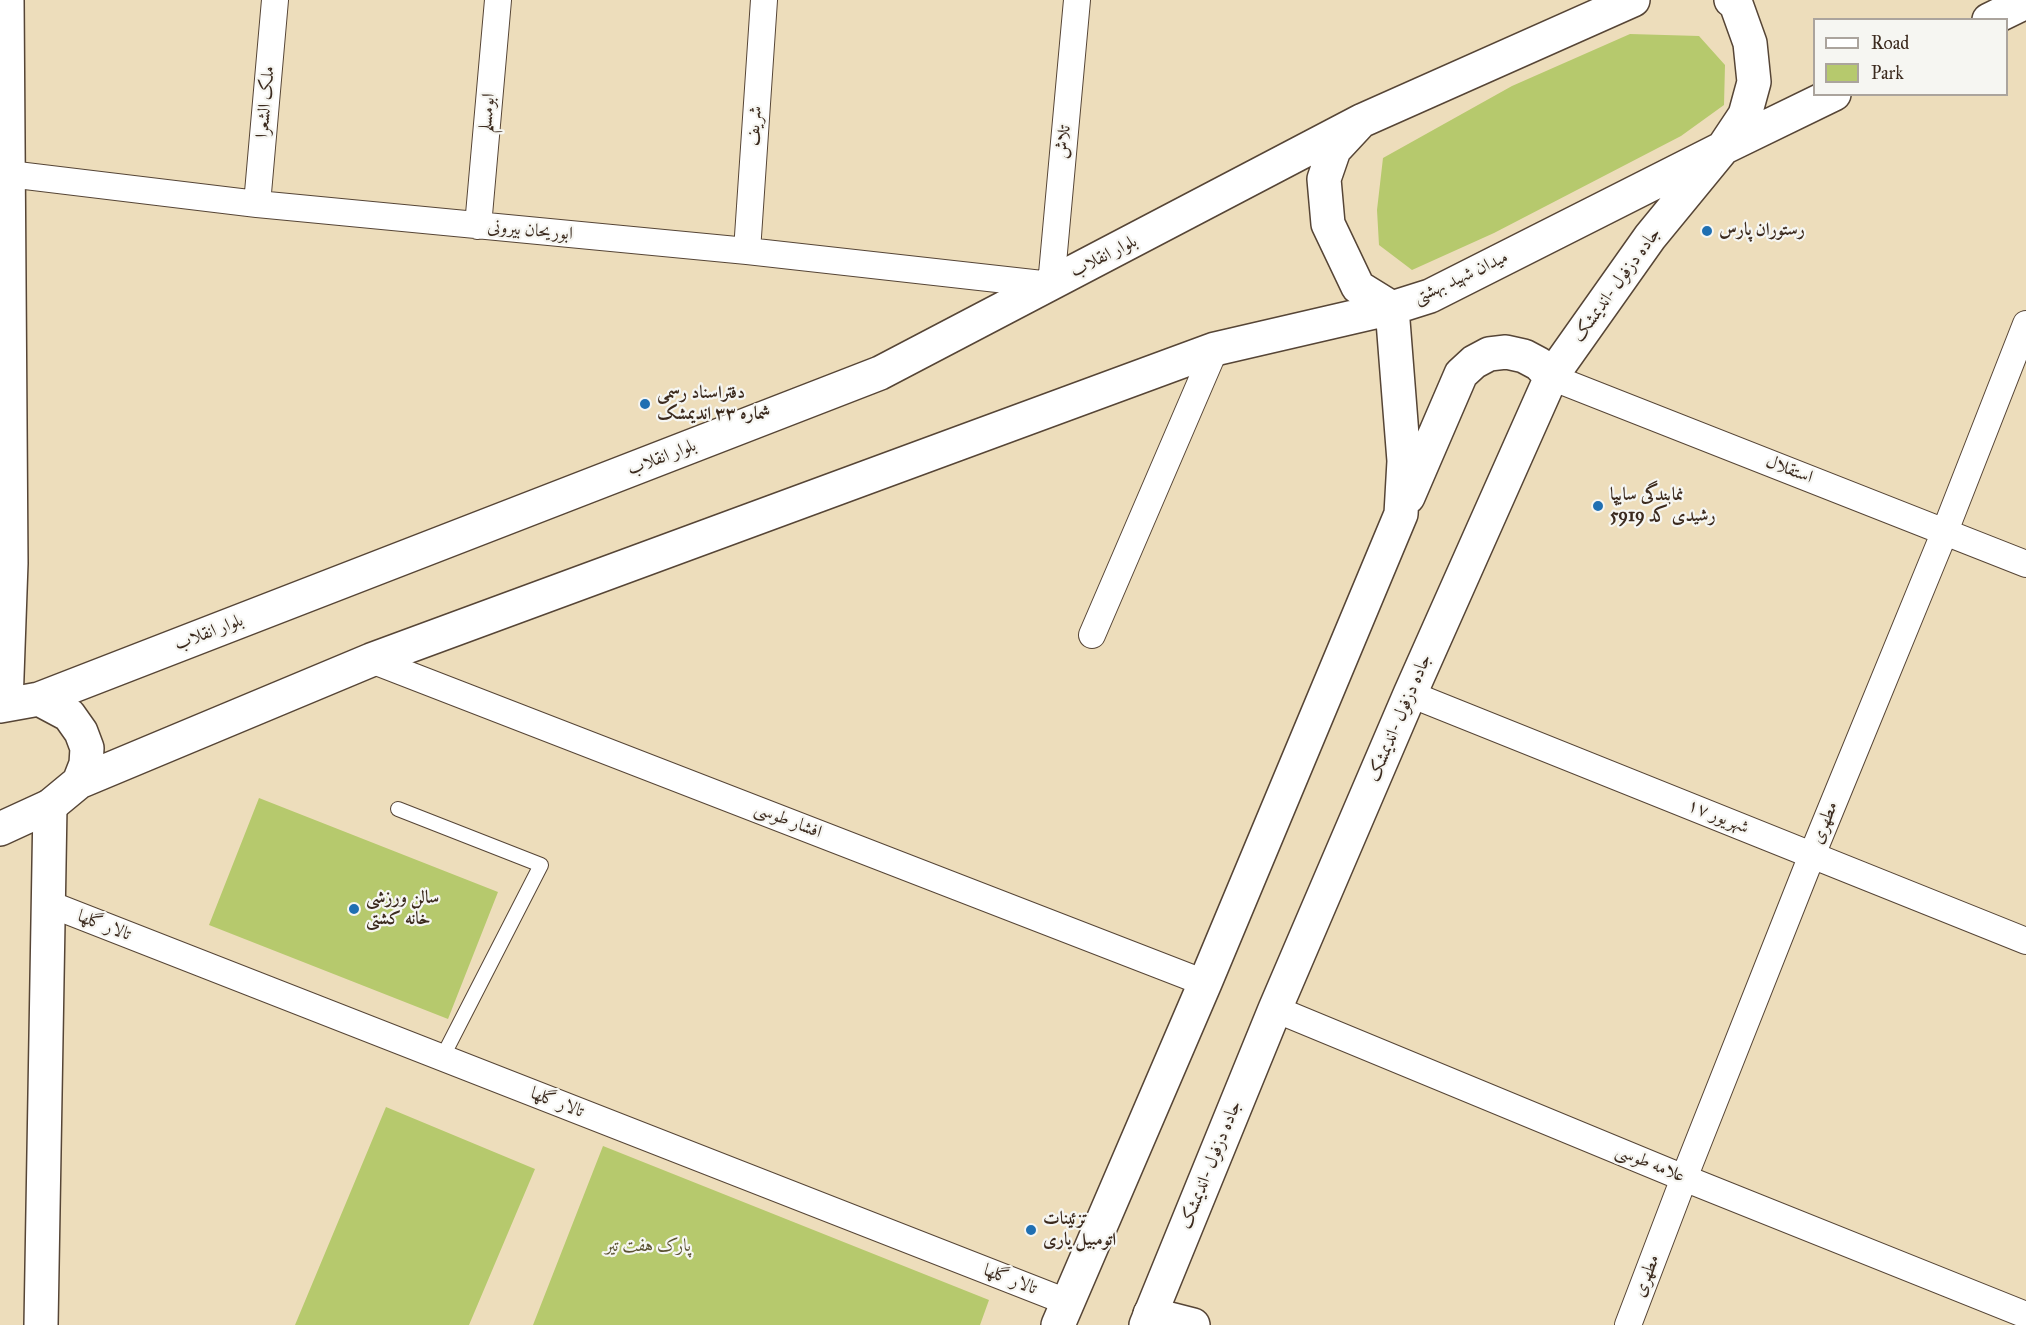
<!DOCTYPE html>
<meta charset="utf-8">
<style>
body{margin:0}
#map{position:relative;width:2026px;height:1325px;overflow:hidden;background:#edddbb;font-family:"IM FELL Great Primer",serif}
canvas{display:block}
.legend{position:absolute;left:1813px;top:18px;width:195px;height:78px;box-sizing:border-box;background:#f6f6f2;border:2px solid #aba49d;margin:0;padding:8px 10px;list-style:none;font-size:18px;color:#3b2a1e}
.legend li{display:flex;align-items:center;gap:12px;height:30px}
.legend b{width:30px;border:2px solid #aba49d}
</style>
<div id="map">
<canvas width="2026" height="1325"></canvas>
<ul class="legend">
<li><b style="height:8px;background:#fff"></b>Road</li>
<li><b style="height:16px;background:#b6c96d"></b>Park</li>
</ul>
</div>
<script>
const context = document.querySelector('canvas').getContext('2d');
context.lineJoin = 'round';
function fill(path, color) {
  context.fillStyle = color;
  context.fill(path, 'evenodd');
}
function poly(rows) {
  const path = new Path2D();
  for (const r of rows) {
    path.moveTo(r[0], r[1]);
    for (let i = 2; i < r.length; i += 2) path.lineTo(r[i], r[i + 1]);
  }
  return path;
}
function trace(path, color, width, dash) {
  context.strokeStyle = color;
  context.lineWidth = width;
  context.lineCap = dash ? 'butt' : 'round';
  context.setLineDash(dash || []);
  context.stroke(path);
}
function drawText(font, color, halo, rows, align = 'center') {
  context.font = font + ' "IM FELL Great Primer",Amiri,serif';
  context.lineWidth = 4.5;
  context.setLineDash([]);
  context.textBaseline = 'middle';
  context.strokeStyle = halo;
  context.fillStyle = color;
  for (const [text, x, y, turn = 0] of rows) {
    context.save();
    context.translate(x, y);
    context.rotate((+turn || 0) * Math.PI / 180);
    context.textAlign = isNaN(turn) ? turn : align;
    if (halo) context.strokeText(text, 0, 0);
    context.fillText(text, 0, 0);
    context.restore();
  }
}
const green = poly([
 [1630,34,1699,36,1725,65,1724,105,1681,136,1494,233,1412,270,1379,245,1377,210,1383,158,1512,86],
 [259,798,498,892,448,1019,209,925],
 [386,1107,535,1169,469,1325,295,1325],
 [603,1146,989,1300,980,1325,533,1325]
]);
const service = poly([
 [398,809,541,865,442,1058]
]);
const minor = poly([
 [9,174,257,204,747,251,1051,285,1077,0],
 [257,204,275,0],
 [478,226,498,0],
 [747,251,764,0],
 [1551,377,2026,564],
 [1092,635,1215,349],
 [371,660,1205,983],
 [1410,694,2026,941],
 [47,903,1067,1302],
 [1275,1009,1684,1178,2026,1315],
 [1628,1325,1684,1178,1812,855,1945,531,2026,324]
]);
const tertiary = poly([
 [6,704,11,563,7,0],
 [41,1325,50,806]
]);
const secondary = poly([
 [1150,1314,1193,1325]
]);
const primary = poly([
 [1633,0,1361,121,1334,150,1324,179,1328,224,1358,287,1392,308,1430,296,1723,148,1834,94],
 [1989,20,2026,2],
 [1408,497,1461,374,1474,362,1489,354,1506,352,1524,356,1539,364,1551,377],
 [39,699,880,373,1361,121],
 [0,706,39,699,69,715,81,732,87,748,86,764,79,782,50,806,0,829],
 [79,782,371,660,1215,349,1392,308,1404,461,1401,514,1205,983,1058,1325],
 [1146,1325,1275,1009,1410,694,1551,377,1650,237,1723,148,1745,115,1754,82,1750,43,1736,4,1731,0]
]);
const markers = [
 [1707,231,6,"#1f6fb2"],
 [645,404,6,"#1f6fb2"],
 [1598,506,6,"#1f6fb2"],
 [354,909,6,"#1f6fb2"],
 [1031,1230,6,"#1f6fb2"]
];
const streetNames = [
 ["ملک الشعرا",266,102,-85],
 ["ابومسلم",488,113,-85],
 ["شریف",755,126,-86],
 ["تلاش",1064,142,-85],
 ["ابوریحان بیرونی",530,231,5],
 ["بلوار انقلاب",1104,257,-27],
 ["میدان شهید بهشتی",1461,278,-25],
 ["جاده دزفول -اندیمشک",1617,285,-54],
 ["بلوار انقلاب",662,458,-21],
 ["استقلال",1789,470,21],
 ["بلوار انقلاب",209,633,-21],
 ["جاده دزفول -اندیمشک",1400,718,-67],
 ["۱۷ شهریور",1718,817,22],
 ["افشار طوسی",788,821,21],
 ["مطهری",1825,823,-68],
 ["تالار گلها",104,926,21],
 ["تالار گلها",557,1103,21],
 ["علامه طوسی",1650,1164,22],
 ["جاده دزفول -اندیمشک",1211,1165,-68],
 ["مطهری",1647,1276,-69],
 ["تالار گلها",1010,1280,21]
];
const poiNames = [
 ["رستوران پارس",1719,231],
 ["دفتراسناد رسمی",657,394],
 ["شماره ۳۳ اندیمشک",657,415],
 ["نمایندگی سایپا",1610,496],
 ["رشیدی کد 5919",1610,517],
 ["سالن ورزشی",366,899],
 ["خانه کشتی",366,920],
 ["تزئینات",1043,1220],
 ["اتومبیل یاری",1043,1241]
];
const parkNames = [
 ["پارک هفت تیر",648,1247]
];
fill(green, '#b6c96d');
trace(service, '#564536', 16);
trace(minor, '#564536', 28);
trace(tertiary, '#564536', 36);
trace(secondary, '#564536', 36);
trace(primary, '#564536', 36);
trace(service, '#fff', 14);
trace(minor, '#fff', 26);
trace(tertiary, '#fff', 33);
trace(secondary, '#fff', 33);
trace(primary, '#fff', 33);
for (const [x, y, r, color] of markers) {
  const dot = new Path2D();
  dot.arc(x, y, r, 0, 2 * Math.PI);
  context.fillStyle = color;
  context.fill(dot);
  trace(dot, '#f6f6f2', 2);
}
drawText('18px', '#3b2a1e', '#f6f6f2', streetNames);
drawText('bold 18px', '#3b2a1e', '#f6f6f2', poiNames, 'left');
drawText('18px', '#5a5232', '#f6f6f2', parkNames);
</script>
